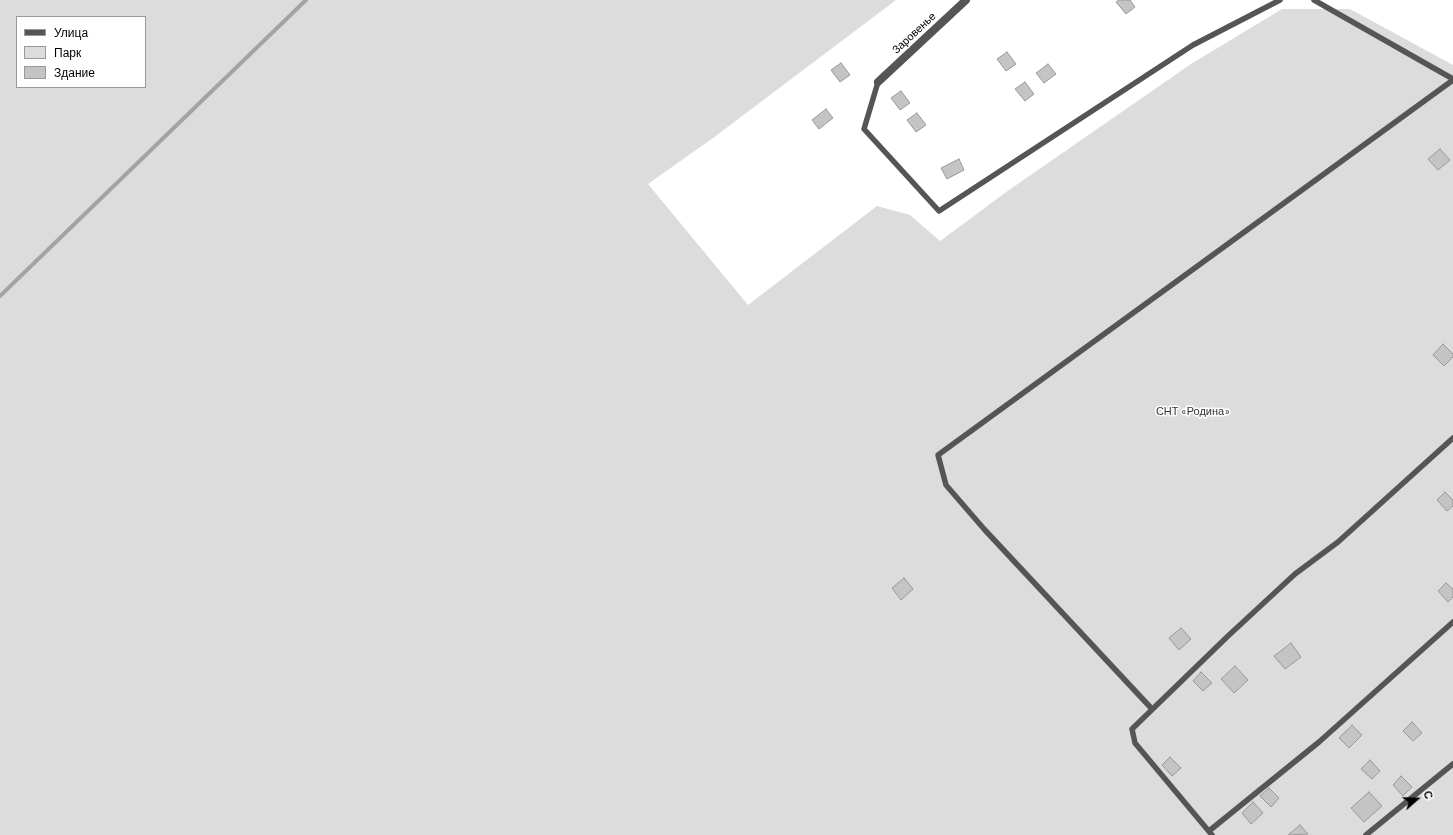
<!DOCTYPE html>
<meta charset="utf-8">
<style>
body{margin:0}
#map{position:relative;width:1453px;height:835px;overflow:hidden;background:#fff;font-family:Barlow,sans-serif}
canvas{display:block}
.legend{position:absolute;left:16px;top:16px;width:130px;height:72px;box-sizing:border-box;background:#fff;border:1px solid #999;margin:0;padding:5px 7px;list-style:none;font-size:12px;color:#000}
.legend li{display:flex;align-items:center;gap:8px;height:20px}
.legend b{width:20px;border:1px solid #999}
.north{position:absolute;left:1397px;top:779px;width:40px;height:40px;-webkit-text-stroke:3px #fff;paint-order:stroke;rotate:70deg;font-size:11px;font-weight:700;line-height:16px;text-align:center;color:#000}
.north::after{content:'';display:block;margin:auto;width:14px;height:18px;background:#000;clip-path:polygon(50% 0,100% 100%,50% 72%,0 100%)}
</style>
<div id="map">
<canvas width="1453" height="835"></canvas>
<ul class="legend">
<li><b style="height:5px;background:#555"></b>Улица</li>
<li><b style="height:11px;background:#dcdcdc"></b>Парк</li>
<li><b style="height:11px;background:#c4c4c4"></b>Здание</li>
</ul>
<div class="north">С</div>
</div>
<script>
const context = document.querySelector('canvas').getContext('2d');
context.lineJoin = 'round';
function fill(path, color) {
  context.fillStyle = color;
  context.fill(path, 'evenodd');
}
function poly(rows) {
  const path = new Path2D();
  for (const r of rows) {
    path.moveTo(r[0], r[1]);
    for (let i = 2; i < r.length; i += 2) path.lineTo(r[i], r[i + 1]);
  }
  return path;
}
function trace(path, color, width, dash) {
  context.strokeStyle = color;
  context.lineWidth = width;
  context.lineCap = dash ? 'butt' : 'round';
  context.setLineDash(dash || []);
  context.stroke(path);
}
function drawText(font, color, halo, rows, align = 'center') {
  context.font = font + ' Barlow,sans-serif';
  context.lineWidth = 3;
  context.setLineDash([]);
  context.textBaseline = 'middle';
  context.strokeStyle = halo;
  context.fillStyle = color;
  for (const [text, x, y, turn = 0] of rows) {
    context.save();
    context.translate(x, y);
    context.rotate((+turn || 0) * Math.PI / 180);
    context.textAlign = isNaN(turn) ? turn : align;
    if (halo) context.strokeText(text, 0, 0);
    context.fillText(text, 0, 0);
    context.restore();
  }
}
const green = poly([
 [0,0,896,0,713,138,648,184,748,305,877,206,910,215,940,241,1009,190,1191,64,1282,9,1350,9,1453,65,1453,835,0,835],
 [17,17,145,17,145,87,17,87]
]);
const stream = poly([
 [0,296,306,0]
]);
const building = poly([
 [1119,0,1130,0,1135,7,1126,14,1116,2,1119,0],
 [1007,52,1016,64,1006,71,997,59,1007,52],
 [841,63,850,75,840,82,831,70,841,63],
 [1048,64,1056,74,1044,83,1036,73,1048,64],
 [1025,82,1034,94,1025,101,1015,89,1025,82],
 [901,91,910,103,900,110,891,98,901,91],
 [826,109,833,118,819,129,812,120,826,109],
 [917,113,926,125,916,132,907,120,917,113],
 [1440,149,1450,160,1438,170,1428,159,1440,149],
 [959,159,964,170,947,179,941,168,959,159],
 [1443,344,1453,354,1453,357,1444,366,1433,355,1443,344],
 [1445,492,1453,500,1453,506,1447,511,1437,500,1445,492],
 [904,578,913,589,901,600,892,588,904,578],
 [1446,583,1453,589,1453,597,1448,602,1438,591,1446,583],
 [1181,628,1191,639,1179,650,1169,638,1181,628],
 [1291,643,1301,657,1285,669,1274,656,1291,643],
 [1235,666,1248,680,1234,693,1221,679,1235,666],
 [1201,672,1212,683,1203,691,1193,681,1201,672],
 [1412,722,1422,733,1413,741,1403,731,1412,722],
 [1352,725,1362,735,1349,748,1339,738,1352,725],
 [1170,757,1181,768,1172,776,1162,765,1170,757],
 [1370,760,1380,771,1372,779,1361,769,1370,760],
 [1401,776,1412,787,1403,796,1393,785,1401,776],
 [1269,788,1279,798,1271,807,1260,796,1269,788],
 [1369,792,1382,806,1364,822,1351,808,1369,792],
 [1253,802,1263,813,1251,824,1242,813,1253,802],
 [1300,825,1308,834,1288,835,1300,825]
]);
const lane = poly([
 [1314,0,1453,79],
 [878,82,864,129,939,211,1193,45,1280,0],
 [1152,709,984,529,946,485,938,455,1453,80],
 [1209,831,1319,742,1453,622],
 [1212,835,1135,743,1132,729,1228,636,1295,574,1338,542,1453,438],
 [1366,835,1453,764]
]);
const street = poly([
 [878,82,966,0]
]);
const streetNames = [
 ["Заровенье",914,33,-43]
];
const parkNames = [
 ["СНТ «Родина»",1193,411]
];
fill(green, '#dcdcdc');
trace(stream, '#a3a3a3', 4);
fill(building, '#c4c4c4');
trace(building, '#999', 1);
trace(lane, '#555', 5.5);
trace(street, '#555', 8);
drawText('11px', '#000', '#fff', streetNames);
drawText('11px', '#333', '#fff', parkNames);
</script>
